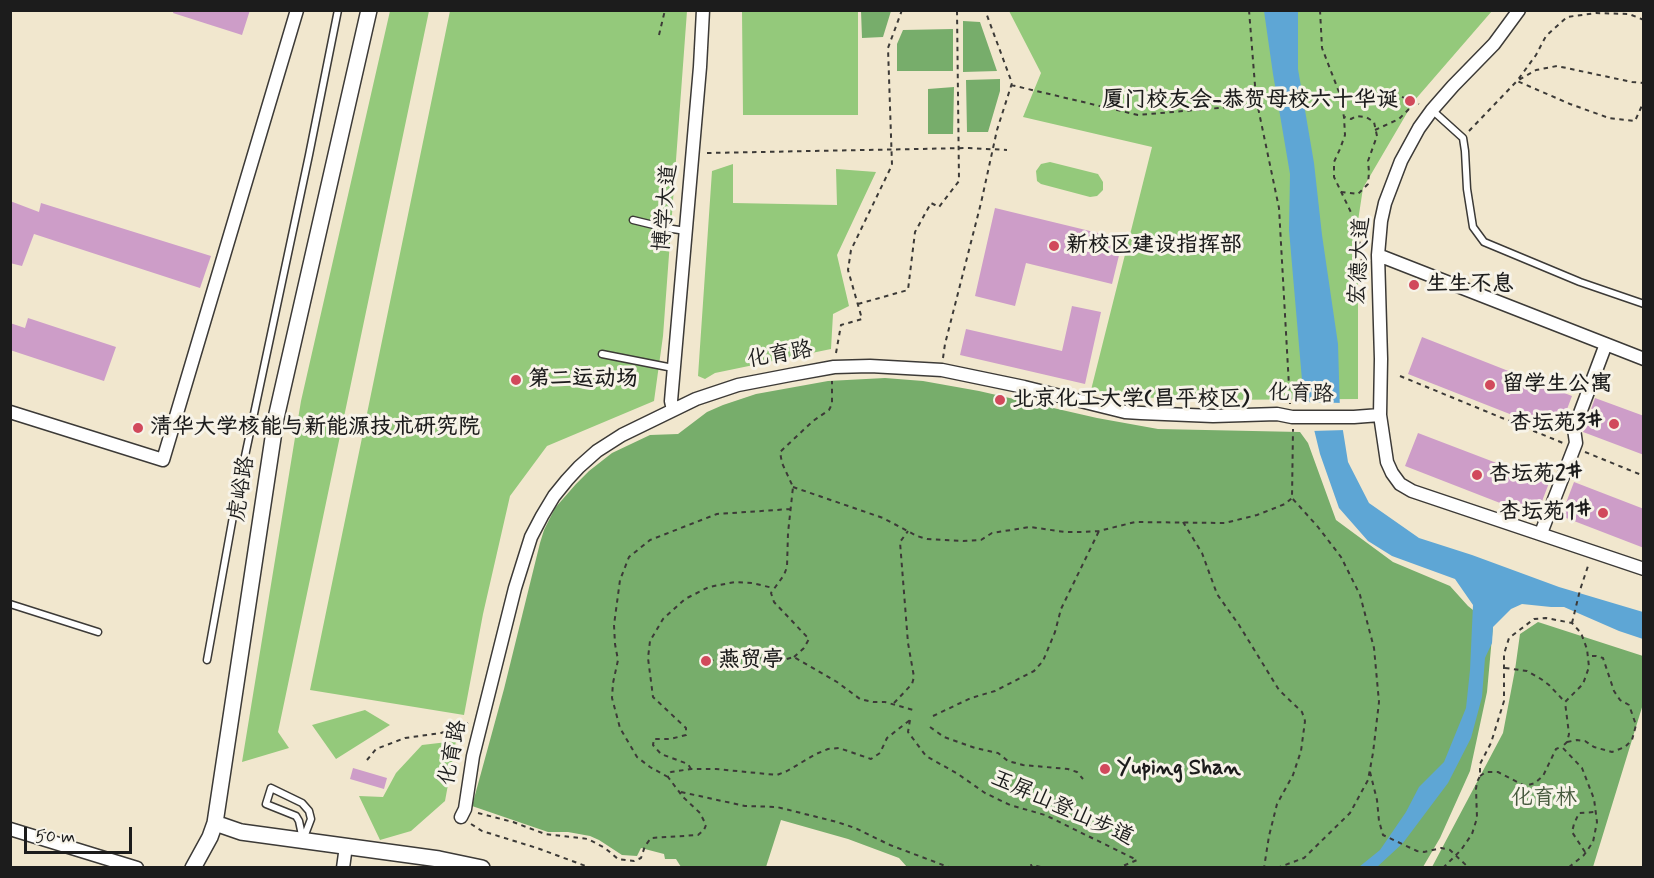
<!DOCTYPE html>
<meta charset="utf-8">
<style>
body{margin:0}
#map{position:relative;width:1654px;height:878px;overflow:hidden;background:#f1e7ce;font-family:Mynerve,sans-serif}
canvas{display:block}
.frame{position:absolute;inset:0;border:12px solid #1c1c1c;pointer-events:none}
.scale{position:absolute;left:24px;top:827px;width:108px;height:27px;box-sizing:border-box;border:3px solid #1c1c1c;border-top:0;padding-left:8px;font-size:18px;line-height:21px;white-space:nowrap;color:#1c1c1c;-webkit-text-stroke:4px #f7f3e8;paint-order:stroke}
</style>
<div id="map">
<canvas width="1654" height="878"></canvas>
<div class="frame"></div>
<div class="scale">50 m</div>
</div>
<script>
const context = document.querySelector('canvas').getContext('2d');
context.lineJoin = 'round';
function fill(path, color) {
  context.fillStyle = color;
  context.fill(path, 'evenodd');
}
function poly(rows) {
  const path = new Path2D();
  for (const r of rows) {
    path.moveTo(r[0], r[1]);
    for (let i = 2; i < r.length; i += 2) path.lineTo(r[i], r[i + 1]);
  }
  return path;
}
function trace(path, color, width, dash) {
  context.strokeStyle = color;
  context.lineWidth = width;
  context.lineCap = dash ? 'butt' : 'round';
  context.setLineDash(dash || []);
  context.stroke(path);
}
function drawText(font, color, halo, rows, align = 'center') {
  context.font = font + ' Mynerve,"LXGW WenKai TC",sans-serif';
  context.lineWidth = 6;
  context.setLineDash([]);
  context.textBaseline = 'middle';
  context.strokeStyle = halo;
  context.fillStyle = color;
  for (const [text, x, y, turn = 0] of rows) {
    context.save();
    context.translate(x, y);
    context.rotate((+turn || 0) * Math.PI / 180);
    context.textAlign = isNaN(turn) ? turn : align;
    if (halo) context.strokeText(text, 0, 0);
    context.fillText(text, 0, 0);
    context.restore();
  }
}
const green = poly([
 [390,11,429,11,278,732,289,748,242,762,301,401],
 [450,11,687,11,663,336,654,401,547,446,510,496,483,614,464,715,310,690],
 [742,11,858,11,858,115,743,115],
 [1009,11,1492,11,1414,101,1363,188,1358,221,1358,399,1200,400,1136,397,1091,390,1152,147,1023,117,1041,73],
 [1050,162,1098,174,1103,182,1103,190,1097,196,1090,197,1041,184,1037,181,1036,171,1041,164],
 [733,164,733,203,837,205,836,169,876,172,837,255,849,306,833,314,831,349,715,373,705,379,698,376,712,171],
 [365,710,390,725,336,759,312,725],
 [456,741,445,801,411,831,380,840,359,796,383,797,396,773,422,745]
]);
const forest = poly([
 [861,11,891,11,883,37,862,38],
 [963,21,980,22,997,71,963,72],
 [953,29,953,71,897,71,897,44,903,30],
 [1000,79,1000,91,988,132,967,132,966,80],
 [954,87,953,134,928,134,928,89],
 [885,378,923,381,979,391,1097,418,1158,429,1300,432,1308,443,1336,520,1393,562,1450,586,1468,606,1493,626,1487,692,1470,771,1440,838,1423,867,907,867,899,858,848,839,781,820,766,867,681,867,676,859,665,859,664,854,641,848,637,856,622,855,599,840,590,836,568,832,548,832,472,806,504,689,540,543,544,530,555,508,576,484,589,471,612,453,650,435,678,434,707,412,723,405,756,394,828,381],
 [1538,622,1643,656,1643,704,1593,867,1432,867,1503,733,1515,670,1520,634]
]);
const water = poly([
 [1264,11,1298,11,1298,69,1314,163,1322,235,1338,344,1340,412,1348,462,1369,503,1419,538,1472,555,1559,587,1643,612,1643,639,1619,631,1564,607,1551,607,1522,604,1511,609,1493,627,1492,643,1485,658,1482,697,1471,738,1448,783,1403,843,1377,867,1359,867,1380,850,1406,812,1419,787,1444,762,1466,708,1470,670,1473,605,1455,579,1392,556,1368,541,1339,508,1320,454,1302,380,1289,230,1290,174,1273,74]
]);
const pier = poly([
 [1304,402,1343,403,1346,430,1311,431]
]);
const building = poly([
 [174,10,250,10,242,35,173,13],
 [10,201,39,212,41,203,211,256,200,288,34,234,22,266,10,263],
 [995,208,1123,239,1112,284,1026,263,1015,306,975,296],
 [1072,306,1101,312,1085,384,960,355,966,329,1062,351],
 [28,318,116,347,104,381,10,350,10,323,25,328],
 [1422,337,1572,396,1558,433,1408,374],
 [1595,398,1644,416,1644,455,1583,432],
 [1418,433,1549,483,1536,517,1405,466],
 [1574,482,1644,509,1644,548,1561,516],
 [709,653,712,661,711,665,706,668,702,666,700,661,701,657],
 [353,768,387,778,384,789,350,779]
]);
const path = poly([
 [1249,10,1256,98,1279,208,1290,404],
 [1320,10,1322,48,1339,92,1344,117,1345,135,1340,149,1334,162,1334,177,1358,227,1362,267],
 [1644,20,1629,14,1596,13,1567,17,1546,36,1536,55,1517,81,1570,104,1609,118,1635,121,1644,101],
 [659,35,665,10],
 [1011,85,1138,115,1276,103],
 [1340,98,1393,93,1419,104],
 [1375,130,1399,119,1416,102],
 [1469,131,1517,81,1536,70,1557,66,1632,82,1644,83],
 [707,153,969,148,1007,150],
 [1341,192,1358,194,1368,184,1369,172,1368,161,1377,136,1374,122,1366,117,1357,116,1351,119,1345,117],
 [858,304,908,290,915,232,931,203,939,207,959,181,957,10],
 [836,353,841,325,862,319,848,270,851,250,892,165,888,48,902,10],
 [943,358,945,344,981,203,997,130,1012,83,985,10],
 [1400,376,1563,443],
 [1585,452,1644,476],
 [793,487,883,518,917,536,927,539,963,541,981,540,992,533,1030,527,1065,532,1084,532,1099,531,1135,522,1225,523,1257,515,1285,504,1292,498],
 [1183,522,1202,553,1217,594,1239,625,1279,690,1302,712,1305,721,1301,751,1293,775,1277,804,1269,836,1264,868],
 [1572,623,1580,590,1589,563],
 [794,657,804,648,809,639,774,602,771,593,784,575,787,567,788,533,793,487,782,463,780,452,813,421,829,410,832,404,832,381],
 [709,661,714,660,717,662,730,659,739,654,748,654,766,659,783,660,794,657,837,682,860,699,873,702,885,702,913,710],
 [1505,668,1527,671,1541,679,1549,685,1565,702],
 [894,703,912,684,914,677,908,643,900,542,908,531],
 [933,716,971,698,995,691,1034,671,1043,661,1055,632,1061,609,1099,531],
 [910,720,908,732,926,756,958,774,985,793,1010,805,1045,815,1137,860,1118,868],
 [930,727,944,737,975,748,998,753,1008,761,1023,765,1068,769,1077,772,1083,779],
 [1567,742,1577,740,1585,741,1594,747,1612,752,1625,747,1632,740,1636,725,1629,705,1620,700,1614,691,1603,658,1596,656,1588,656],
 [367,760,376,749,405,738,441,733,468,723],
 [691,769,688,764,661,754,653,745,654,739,670,739,686,735,686,728,653,697,648,658,650,641,663,619,685,599,709,587,735,582,752,583,773,588],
 [1370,772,1377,800,1379,821,1383,835,1417,851,1424,852,1441,848,1450,850,1469,868],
 [1480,776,1486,772,1498,772,1525,786,1535,783,1543,776,1556,749,1561,747],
 [668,777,650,767,637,757,620,728,612,698,613,683,618,660,615,644,614,625,620,580,629,557,650,540,717,514,791,509],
 [681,792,745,806,777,807,837,822,855,828,890,845,951,868],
 [478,813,513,822,545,834,588,839,605,848,618,859,634,861,641,858,645,846,651,838,698,835,704,830,706,825,700,813,683,797,668,777,668,774,671,772,691,769,716,769,777,775,787,771,816,754,828,749,839,748,871,759,880,753,887,738,910,720],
 [471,824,482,831,537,848,591,868],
 [1585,852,1572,832,1574,824,1579,813,1595,812],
 [1033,868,1031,865,1046,868],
 [1277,868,1304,858,1350,813,1368,780,1373,753,1379,702,1374,648,1360,595,1341,557,1318,527,1292,498,1293,429],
 [1443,868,1461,850,1472,834,1477,818,1476,789,1477,782,1480,776,1480,764,1491,743,1504,701,1504,654,1509,638,1534,619,1546,618,1572,623,1581,633,1587,649,1589,667,1583,684,1565,702,1569,734,1567,742,1562,747,1582,768,1594,799,1597,822,1593,842,1584,855,1568,868]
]);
const service = poly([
 [1432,110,1463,138,1465,151,1467,189,1473,227,1484,242,1580,282,1644,304],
 [633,220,666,228,686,231],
 [602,354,673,368],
 [10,604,98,632],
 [207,660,238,489,309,155,338,10],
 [271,788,302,803,309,811,311,819,303,840,299,821,296,816,266,804,271,788]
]);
const minor = poly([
 [1519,10,1494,44,1453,86,1432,110,1419,128,1401,161,1385,203,1381,221,1378,255,1381,359,1380,415,1387,462,1392,473,1400,484,1412,491,1644,569],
 [1378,255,1644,359],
 [673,410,671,401,700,67,703,10],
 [10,412,163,460,297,10],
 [1541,533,1576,443,1574,429,1606,344],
 [461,817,465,809,473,756,515,588,531,537,542,516,554,496,567,480,579,467,597,451,622,435,696,399,738,385,790,375,834,367,870,366,942,370,1024,387,1125,412,1141,413,1213,416,1277,414,1292,417,1354,417,1380,415],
 [10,829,137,868],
 [343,868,346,846]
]);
const tertiary = poly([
 [215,823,241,832,439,859,482,868],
 [193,868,210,837,215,823,276,418,369,10]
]);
const markers = [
 [1410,101,6,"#d1495b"],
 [1054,246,6,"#d1495b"],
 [1414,285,6,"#d1495b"],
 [516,380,6,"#d1495b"],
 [1490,385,6,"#d1495b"],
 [1000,400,6,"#d1495b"],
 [1614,424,6,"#d1495b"],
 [138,428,6,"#d1495b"],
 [1477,475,6,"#d1495b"],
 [1603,513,6,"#d1495b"],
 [706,661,6,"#d1495b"],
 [1105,769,6,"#d1495b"]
];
const poiNames = [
 ["厦门校友会-恭贺母校六十华诞",1398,101,"right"],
 ["新校区建设指挥部",1066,246],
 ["生生不息",1426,285],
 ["第二运动场",528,380],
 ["留学生公寓",1502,385],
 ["北京化工大学(昌平校区)",1012,400],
 ["杏坛苑3#",1602,424,"right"],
 ["清华大学核能与新能源技术研究院",150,428],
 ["杏坛苑2#",1489,475],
 ["杏坛苑1#",1591,513,"right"],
 ["燕贸亭",718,661],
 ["Yuping Shan",1117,769]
];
const streetNames = [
 ["博学大道",667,208,-85],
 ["宏德大道",1361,261,-87],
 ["化育路",780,356,-10],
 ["化育路",1301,395,2],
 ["虎峪路",243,489,-81],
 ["化育路",454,753,-79],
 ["玉屏山登山步道",1062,809,24]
];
const parkNames = [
 ["化育林",1544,799]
];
fill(green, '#94c97b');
fill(forest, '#77ad6b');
fill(water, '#5ea6d5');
fill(pier, '#f1e7ce');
fill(building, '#cd9dc8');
trace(service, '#3c3a37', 9);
trace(minor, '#3c3a37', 15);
trace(tertiary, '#3c3a37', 18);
trace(path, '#3c3a37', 2, [4.5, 4.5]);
trace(service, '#fff', 6);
trace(minor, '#fff', 12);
trace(tertiary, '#fff', 15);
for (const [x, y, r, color] of markers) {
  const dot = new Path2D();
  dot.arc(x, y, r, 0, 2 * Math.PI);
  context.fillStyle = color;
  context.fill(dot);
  trace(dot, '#f7f3e8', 2);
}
drawText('bold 22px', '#1c1c1c', '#f7f3e8', poiNames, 'left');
drawText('22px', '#1c1c1c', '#f7f3e8', streetNames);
drawText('22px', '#46593d', '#f7f3e8', parkNames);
</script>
